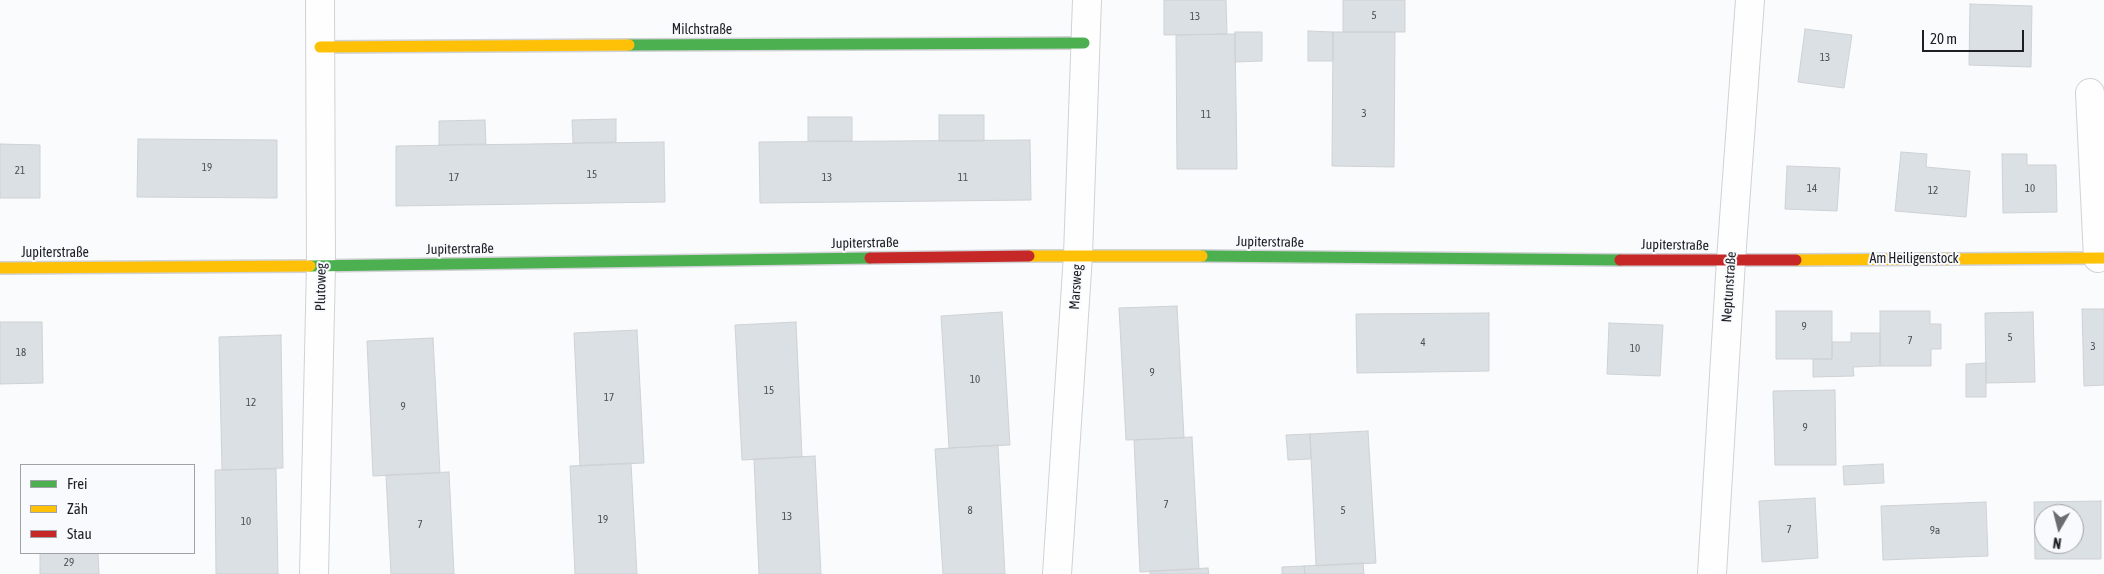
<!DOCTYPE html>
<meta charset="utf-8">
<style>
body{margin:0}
#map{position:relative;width:2104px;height:574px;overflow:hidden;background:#fafbfc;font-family:"Asap Condensed",sans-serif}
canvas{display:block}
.legend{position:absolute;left:20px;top:464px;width:175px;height:90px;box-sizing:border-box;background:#f9fafd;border:1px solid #a1a2a6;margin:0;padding:6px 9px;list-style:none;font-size:15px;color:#1d1f24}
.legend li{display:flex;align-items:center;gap:10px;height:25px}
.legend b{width:25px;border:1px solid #a1a2a6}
.north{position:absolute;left:2034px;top:504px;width:50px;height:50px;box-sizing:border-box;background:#f9fafd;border:1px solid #a1a2a6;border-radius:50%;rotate:188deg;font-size:14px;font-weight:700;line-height:20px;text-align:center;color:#1d1f24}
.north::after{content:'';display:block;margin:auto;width:18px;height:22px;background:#6a6c70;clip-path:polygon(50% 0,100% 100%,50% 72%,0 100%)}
.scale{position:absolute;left:1922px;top:30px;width:102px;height:22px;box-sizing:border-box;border:2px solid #1d1f24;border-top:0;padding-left:6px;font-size:15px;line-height:18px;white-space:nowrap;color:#1d1f24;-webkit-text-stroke:4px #f9fafd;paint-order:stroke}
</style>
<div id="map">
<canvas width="2104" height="574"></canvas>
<ul class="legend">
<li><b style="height:6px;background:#4caf50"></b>Frei</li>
<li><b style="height:6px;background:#ffc107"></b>Zäh</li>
<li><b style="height:6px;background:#c62828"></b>Stau</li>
</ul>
<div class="north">N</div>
<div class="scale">20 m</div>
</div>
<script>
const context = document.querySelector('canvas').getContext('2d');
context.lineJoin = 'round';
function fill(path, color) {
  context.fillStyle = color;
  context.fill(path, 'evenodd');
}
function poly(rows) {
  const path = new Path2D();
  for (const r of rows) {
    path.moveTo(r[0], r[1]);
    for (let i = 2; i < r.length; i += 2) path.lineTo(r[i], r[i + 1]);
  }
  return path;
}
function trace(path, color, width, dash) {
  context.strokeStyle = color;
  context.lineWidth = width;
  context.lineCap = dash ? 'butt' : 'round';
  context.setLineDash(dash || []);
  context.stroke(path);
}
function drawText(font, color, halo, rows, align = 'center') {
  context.font = font + ' "Asap Condensed",sans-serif';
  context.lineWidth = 4;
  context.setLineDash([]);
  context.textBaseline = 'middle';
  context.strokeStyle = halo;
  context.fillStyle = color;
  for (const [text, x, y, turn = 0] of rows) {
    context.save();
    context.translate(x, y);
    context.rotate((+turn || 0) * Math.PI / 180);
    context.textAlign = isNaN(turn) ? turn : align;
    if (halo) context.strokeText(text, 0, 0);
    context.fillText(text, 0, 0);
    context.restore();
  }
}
const building = poly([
 [1164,0,1226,0,1227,34,1164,35,1164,0],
 [1343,0,1405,0,1405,32,1343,32,1343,0],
 [1970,4,2032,6,2031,67,1969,65,1970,4],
 [1805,29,1852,35,1844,88,1798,82,1805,29],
 [1308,31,1333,32,1333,61,1308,61,1308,31],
 [1235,32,1262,32,1262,61,1235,62,1235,32],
 [1333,32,1395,32,1394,167,1332,166,1333,32],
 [1235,34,1237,169,1177,169,1176,35,1235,34],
 [939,115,984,115,984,141,939,141,939,115],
 [808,117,852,117,852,141,808,141,808,117],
 [616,119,616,142,573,143,572,120,616,119],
 [485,120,486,144,439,145,439,121,485,120],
 [138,139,277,140,277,198,137,197,138,139],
 [1030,140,1031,200,760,203,759,142,1030,140],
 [664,142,665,202,396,206,396,146,664,142],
 [0,144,40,145,40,198,0,198,0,144],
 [1901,152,1927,154,1926,167,1970,171,1966,217,1895,211,1901,152],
 [2002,154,2027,154,2027,165,2056,165,2057,212,2003,213,2002,154],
 [1787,166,1840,168,1837,211,1785,209,1787,166],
 [1177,306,1184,438,1126,440,1119,308,1177,306],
 [2082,309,2104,309,2104,385,2084,386,2082,309],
 [1776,311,1832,311,1832,359,1776,359,1776,311],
 [1880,311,1930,311,1930,324,1941,324,1941,349,1931,349,1931,366,1880,366,1880,311],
 [1002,312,1010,445,949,448,941,316,1002,312],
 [2033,312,2035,382,1986,383,1985,313,2033,312],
 [1489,313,1489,371,1357,373,1356,314,1489,313],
 [0,322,42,322,43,383,0,384,0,322],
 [796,322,802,457,742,460,735,325,796,322],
 [1609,323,1663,325,1660,376,1607,374,1609,323],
 [637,330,644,463,580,466,574,333,637,330],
 [1851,333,1880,333,1880,366,1853,367,1854,376,1813,377,1813,359,1832,359,1832,342,1851,342,1851,333],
 [281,335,283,468,222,470,219,337,281,335],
 [433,338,440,473,373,476,367,341,433,338],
 [1986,363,1986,397,1966,397,1966,364,1986,363],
 [1835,390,1836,465,1775,465,1773,391,1835,390],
 [1368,431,1376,563,1316,566,1310,434,1368,431],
 [1310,434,1311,459,1288,460,1286,435,1310,434],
 [1192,437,1199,569,1140,572,1134,440,1192,437],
 [998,445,1005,574,943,574,935,449,998,445],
 [815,456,821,574,759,574,754,459,815,456],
 [631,463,637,574,575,574,570,466,631,463],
 [1883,464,1884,483,1844,485,1843,466,1883,464],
 [276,469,278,574,216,574,215,470,276,469],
 [449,472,454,574,391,574,386,475,449,472],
 [1815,498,1818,558,1762,562,1759,501,1815,498],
 [2101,501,2101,559,2035,559,2034,502,2101,501],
 [2044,514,2074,514,2074,544,2044,544,2044,514],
 [1986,502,1988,556,1883,560,1881,506,1986,502],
 [40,553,98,553,99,574,40,574,40,553],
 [1363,563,1364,574,1305,574,1304,566,1363,563],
 [1304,566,1305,574,1282,574,1282,567,1304,566],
 [1208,568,1209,574,1150,574,1150,571,1208,568]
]);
const street = poly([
 [2090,93,2098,258],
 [314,574,321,266,320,0],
 [1057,574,1078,255,1087,0],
 [1712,574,1731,260,1750,0]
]);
const fast = poly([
 [629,45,1084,43],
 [1202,256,1620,260],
 [310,266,870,258]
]);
const slow = poly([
 [320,47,629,45],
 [1029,256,1202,256],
 [1796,260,2104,258],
 [0,268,310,266]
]);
const jam = poly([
 [870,258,1029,256],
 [1620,260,1796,260]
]);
const numberNames = [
 ["5",1374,16],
 ["13",1195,17],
 ["13",1825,58],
 ["3",1364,114],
 ["11",1206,115],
 ["19",207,168],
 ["21",20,171],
 ["15",592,175],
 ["17",454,178],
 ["13",827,178],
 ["11",963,178],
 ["14",1812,189],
 ["10",2030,189],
 ["12",1933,191],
 ["9",1804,327],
 ["5",2010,338],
 ["7",1910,341],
 ["4",1423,343],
 ["3",2093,347],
 ["10",1635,349],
 ["18",21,353],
 ["9",1152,373],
 ["10",975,380],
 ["15",769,391],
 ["17",609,398],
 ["12",251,403],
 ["9",403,407],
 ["9",1805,428],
 ["7",1166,505],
 ["8",970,511],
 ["5",1343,511],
 ["13",787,517],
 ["19",603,520],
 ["10",246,522],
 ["7",420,525],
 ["7",1789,530],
 ["9a",1935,531],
 ["29",69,563]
];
const streetNames = [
 ["Milchstraße",702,30],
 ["Jupiterstraße",1270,242,1],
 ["Jupiterstraße",865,243,-1],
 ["Jupiterstraße",1675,245,1],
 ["Jupiterstraße",460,249,-1],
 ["Jupiterstraße",55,253],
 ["Am Heiligenstock",1914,259],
 ["Plutoweg",321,287,-89],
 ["Marsweg",1076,287,-86],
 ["Neptunstraße",1729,287,-86]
];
fill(building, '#dbe0e5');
trace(building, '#cfd2d4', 1);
trace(street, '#d1d2d6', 30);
trace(fast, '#d1d2d6', 14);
trace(slow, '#d1d2d6', 14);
trace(jam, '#d1d2d6', 14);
trace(street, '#fefeff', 28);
trace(fast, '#4caf50', 11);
trace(slow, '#ffc107', 11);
trace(jam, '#c62828', 11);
drawText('11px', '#4c4f54', null, numberNames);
drawText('14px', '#1d1f24', '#f9fafd', streetNames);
</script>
